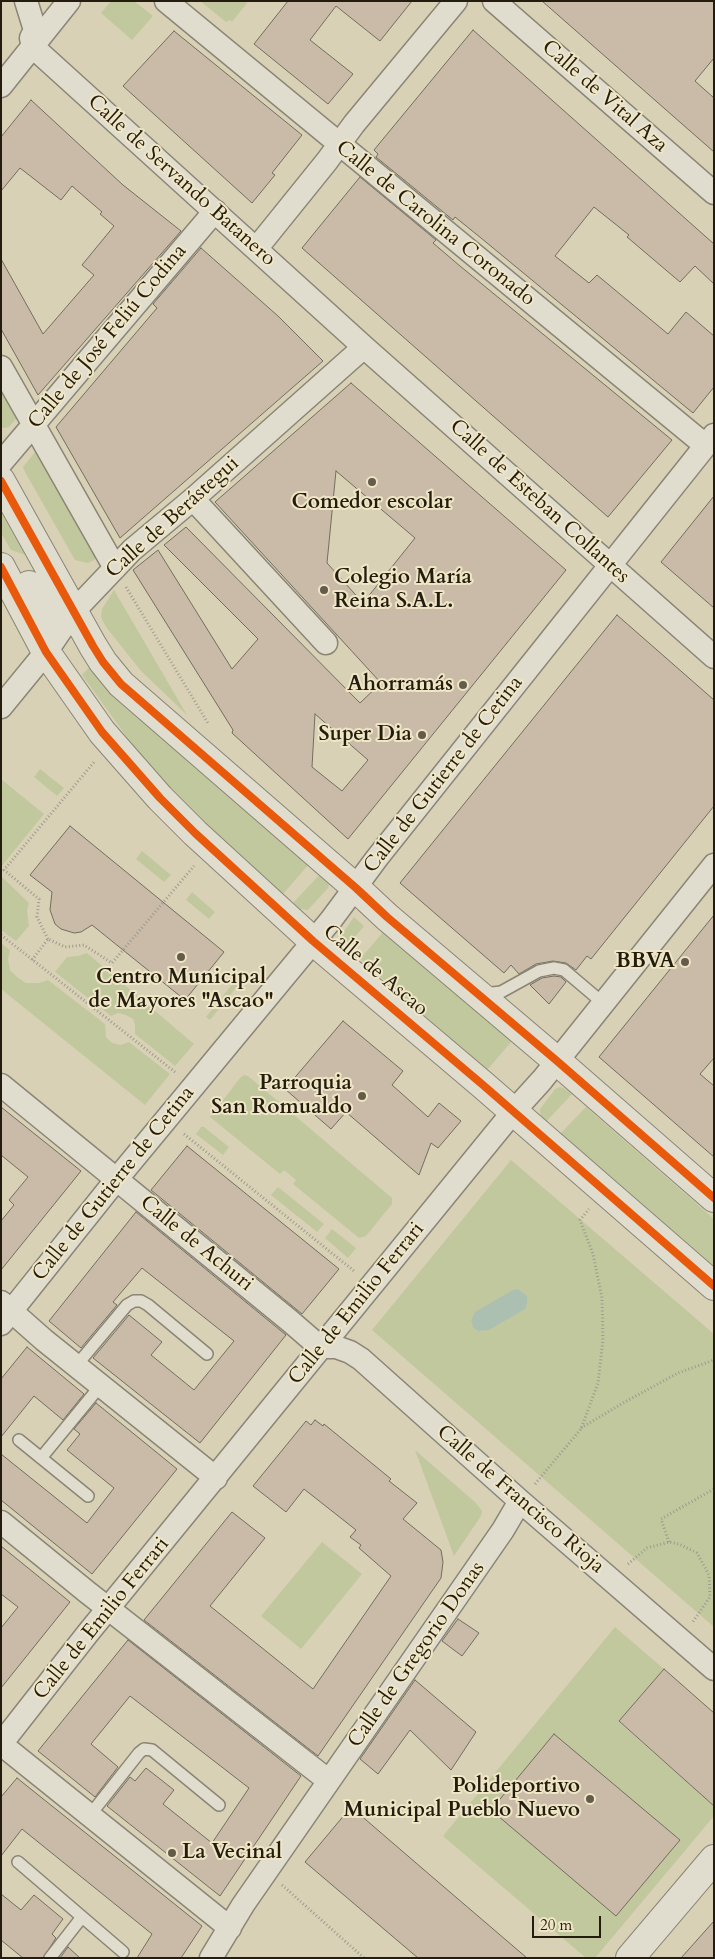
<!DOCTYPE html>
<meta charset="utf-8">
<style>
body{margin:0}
#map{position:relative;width:715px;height:1959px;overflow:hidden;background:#d8d1b6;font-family:Cardo,serif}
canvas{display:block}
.frame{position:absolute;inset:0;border:2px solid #251c10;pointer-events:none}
.scale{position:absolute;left:532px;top:1916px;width:69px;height:22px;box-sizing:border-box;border:2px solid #251c10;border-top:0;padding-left:6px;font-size:15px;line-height:18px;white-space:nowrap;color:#251c10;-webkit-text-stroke:4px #efe6c6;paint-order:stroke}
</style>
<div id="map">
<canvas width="715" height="1959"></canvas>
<div class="frame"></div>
<div class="scale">20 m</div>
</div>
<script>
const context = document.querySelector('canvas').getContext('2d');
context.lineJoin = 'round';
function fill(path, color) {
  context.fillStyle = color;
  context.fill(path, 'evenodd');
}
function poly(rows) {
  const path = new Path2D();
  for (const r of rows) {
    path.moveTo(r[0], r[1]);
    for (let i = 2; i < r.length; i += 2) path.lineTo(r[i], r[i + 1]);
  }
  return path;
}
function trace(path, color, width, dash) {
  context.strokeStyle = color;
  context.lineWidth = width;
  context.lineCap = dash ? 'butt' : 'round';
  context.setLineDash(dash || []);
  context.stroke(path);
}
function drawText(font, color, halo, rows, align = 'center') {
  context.font = font + ' Cardo,serif';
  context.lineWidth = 4;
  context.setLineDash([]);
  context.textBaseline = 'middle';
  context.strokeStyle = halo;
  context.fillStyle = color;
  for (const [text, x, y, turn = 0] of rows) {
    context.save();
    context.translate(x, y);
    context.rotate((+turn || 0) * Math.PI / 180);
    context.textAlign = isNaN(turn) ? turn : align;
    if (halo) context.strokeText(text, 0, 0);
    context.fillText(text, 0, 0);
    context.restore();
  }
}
const green = poly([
 [111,1,134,1,153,16,132,40,101,13],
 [200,1,245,1,247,3,232,22,230,20,226,22],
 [1,383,20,414,9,427,4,428,1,428],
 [35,452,38,454,96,558,94,560,88,563,75,560,25,472,23,467],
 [1,511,26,555,11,550,1,533],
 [114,590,187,715,141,671,106,627,101,617,102,609],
 [91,665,309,864,283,894,199,819,163,782,137,751,82,675],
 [40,769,64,788,57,796,34,777],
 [1,779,44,814,1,867],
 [142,851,171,875,164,882,136,859],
 [321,873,329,884,328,888,308,910,300,909,293,903],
 [1,876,29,903,27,910,29,926,16,941,1,930],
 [192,892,215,912,209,919,186,900],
 [354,917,364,926,346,948,342,944,341,935],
 [385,930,512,1041,487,1070,360,959],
 [1,943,10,950,8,959,10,970,17,977,26,983,39,983,48,980,105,1024,106,1037,112,1043,121,1045,129,1042,170,1074,145,1105,1,989],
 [87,953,194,1044,175,1066,135,1034,135,1025,133,1019,126,1015,118,1013,111,1016,55,972,67,957,78,956],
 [242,972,246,975,210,1020,206,1017],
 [244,1075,248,1076,392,1198,392,1204,366,1236,359,1238,293,1184,296,1180,284,1170,280,1174,210,1117,240,1078],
 [560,1087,564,1088,572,1094,545,1123,541,1121,540,1109,555,1089],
 [586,1107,714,1219,714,1269,560,1134],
 [201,1127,204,1127,229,1147,223,1155,196,1134],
 [511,1160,714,1334,714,1627,372,1330],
 [278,1187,324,1224,317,1232,271,1195],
 [332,1229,356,1248,348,1258,325,1238],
 [415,1450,476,1503,482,1511,481,1516,454,1556],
 [322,1542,362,1574,301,1649,261,1616],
 [615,1627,664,1669,619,1722,714,1806,714,1816,595,1958,586,1958,443,1836]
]);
const water = poly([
 [518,1289,527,1296,527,1303,525,1309,489,1330,478,1331,473,1327,471,1320,475,1312,513,1290]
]);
const building = poly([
 [288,1,412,1,380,41,336,6,310,40,353,74,328,104,254,44,288,1],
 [542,1,714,1,714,58,695,81,714,98,714,152,542,1],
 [473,30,714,244,714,284,695,266,680,282,627,237,629,235,594,207,555,256,589,283,597,275,668,334,686,312,714,336,714,387,693,413,481,238,455,217,453,220,376,157,378,154,374,150,473,30],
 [174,31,302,135,272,173,275,175,252,203,123,86,174,31],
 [31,100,123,185,181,231,38,395,1,329,1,259,43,334,94,275,82,265,114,226,100,214,102,212,72,186,61,200,20,168,1,191,1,137,31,100],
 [360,177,436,240,433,243,460,266,672,440,608,517,302,248,360,177],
 [201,248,278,316,323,361,120,538,56,427,157,308,153,304,201,248],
 [351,383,566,570,348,839,232,733,233,730,133,570,158,550,232,669,258,639,164,545,186,527,360,703,381,683,215,502,351,383],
 [336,471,415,538,363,603,327,563,336,471],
 [315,714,368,760,342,791,312,767,315,714],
 [714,496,714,608,661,562,714,496],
 [617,615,714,700,714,806,591,959,587,956,576,970,566,963,553,961,536,964,519,974,511,965,504,973,400,883,617,615],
 [70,826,224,952,185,1000,92,925,81,932,74,933,61,929,55,924,50,910,52,892,30,875,70,826],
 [714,915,714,1058,700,1074,714,1086,714,1157,599,1057,714,915],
 [554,976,561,977,566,982,549,1004,530,985,542,978,554,976],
 [343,1021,403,1071,392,1085,428,1117,439,1103,461,1121,438,1148,431,1143,419,1175,346,1112,331,1129,285,1089,343,1021],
 [1,1107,81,1171,1,1270,1,1221,14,1205,9,1200,28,1177,1,1155,1,1107],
 [187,1146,339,1269,302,1314,151,1190,187,1146],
 [136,1212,286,1335,200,1443,93,1358,129,1315,162,1342,151,1355,194,1390,234,1341,210,1322,142,1268,113,1302,117,1305,81,1348,49,1321,136,1212],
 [27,1347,84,1394,63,1420,34,1396,1,1437,1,1379,27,1347],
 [96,1403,177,1469,92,1574,1,1500,1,1454,87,1523,114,1488,67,1450,80,1434,74,1429,96,1403],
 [315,1420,323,1426,324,1424,391,1479,389,1481,417,1503,403,1519,441,1550,443,1562,441,1578,318,1756,144,1620,232,1512,265,1538,210,1606,313,1689,391,1576,359,1548,361,1545,350,1537,356,1530,304,1489,286,1512,253,1486,306,1421,311,1425,315,1420],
 [1,1546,70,1602,1,1688,1,1628,18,1607,1,1594,1,1546],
 [458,1619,479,1633,462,1656,442,1641,458,1619],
 [128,1640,301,1776,220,1896,107,1806,130,1777,135,1781,146,1768,174,1790,163,1804,212,1843,249,1788,130,1696,91,1744,118,1767,95,1797,38,1751,128,1640],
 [664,1669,714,1713,714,1806,619,1721,664,1669],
 [415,1680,476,1732,451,1770,410,1730,378,1774,360,1759,415,1680],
 [554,1734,680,1840,616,1916,491,1810,554,1734],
 [17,1778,202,1926,181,1958,137,1958,152,1934,22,1829,1,1856,1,1797,17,1778],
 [351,1807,430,1875,527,1958,418,1958,305,1862,351,1807],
 [1,1894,21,1910,34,1895,63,1919,52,1934,56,1938,43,1958,23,1958,1,1940,1,1894],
 [714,1921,714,1958,681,1958,714,1921],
 [68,1947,80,1958,60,1958,68,1947]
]);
const path = poly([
 [126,587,209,725],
 [1,935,175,1072],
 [48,939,37,917,39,899,4,870,95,761],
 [32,960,48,939,65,947,84,945,112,963,194,866],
 [184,1134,354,1271],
 [581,1428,623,1403,678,1373,714,1360],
 [535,1484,581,1429,598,1383,603,1340,602,1298,593,1254,580,1220,589,1209],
 [669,1542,661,1519,714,1489],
 [628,1564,647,1548,669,1542,679,1544,697,1553,709,1575,710,1597,692,1623],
 [282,1885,364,1958]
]);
const service = poly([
 [483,994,501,992,539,971,554,968,564,970,603,1003],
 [76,1366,127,1305,134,1301,141,1301,148,1305,207,1354],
 [19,1440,88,1496],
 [41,1458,101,1385],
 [90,1815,139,1753,144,1749,152,1750,219,1805],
 [18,1862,123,1952],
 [50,1958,82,1917]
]);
const minor = poly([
 [26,1,35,30,31,38,33,47,364,347,714,657],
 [166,1,705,445],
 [494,1,714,193],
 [1,86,69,1],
 [256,249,327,161,354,124,456,1],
 [1,367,115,568],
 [1,463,215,211],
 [193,499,326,643],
 [1,707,46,652,74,611,132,550,193,499,364,347],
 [1,1085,290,1321,320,1347],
 [1,1302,44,1340,216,1478],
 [1,1324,116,1180,331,920,377,858,714,435],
 [320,1347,336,1347,350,1352,361,1359,520,1501,714,1669],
 [1,1522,87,1592,329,1781],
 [1,1744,88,1633,513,1112,542,1080,714,865],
 [1,1744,230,1928],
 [211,1958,243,1905,503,1530,520,1501]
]);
const tertiary = poly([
 [1,481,93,646,103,662,121,684,356,888,387,917,557,1061,714,1198],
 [1,567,46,652,102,732,160,798,195,833,313,941,483,1085,714,1286],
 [29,585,45,613,51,617,60,617,74,611],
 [630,1958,714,1859]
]);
const cycleway = poly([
 [1,481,93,646,103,662,121,684,356,888,387,917,557,1061,714,1198],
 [1,567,46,652,102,732,160,798,195,833,313,941,483,1085,714,1286]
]);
const markers = [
 [372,482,5,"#645b4a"],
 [324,590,5,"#645b4a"],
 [463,685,5,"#645b4a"],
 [422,735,5,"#645b4a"],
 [181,957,5,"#645b4a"],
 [685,962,5,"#645b4a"],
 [362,1096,5,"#645b4a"],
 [590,1799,5,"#645b4a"],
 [172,1853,5,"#645b4a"]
];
const streetNames = [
 ["Calle de Vital Aza",604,97,41],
 ["Calle de Servando Batanero",181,181,42],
 ["Calle de Carolina Coronado",435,224,39],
 ["Calle de José Feliú Codina",108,337,-50],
 ["Calle de Esteban Collantes",539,502,42],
 ["Calle de Berástegui",173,518,-42],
 ["Calle de Gutierre de Cetina",444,775,-52],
 ["Calle de Ascao",375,971,40],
 ["Calle de Gutierre de Cetina",114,1184,-51],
 ["Calle de Achuri",196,1244,39],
 ["Calle de Emilio Ferrari",357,1304,-51],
 ["Calle de Francisco Rioja",520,1500,41],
 ["Calle de Emilio Ferrari",102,1619,-51],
 ["Calle de Gregorio Donas",417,1655,-55]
];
const poiNames = [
 ["Comedor escolar",372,503,"center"],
 ["Colegio María",334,578,"left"],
 ["Reina S.A.L.",334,602,"left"],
 ["Ahorramás",453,685],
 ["Super Dia",412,735],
 ["BBVA",675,962],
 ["Centro Municipal",181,978,"center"],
 ["de Mayores \"Ascao\"",181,1002,"center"],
 ["Parroquia",352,1084],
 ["San Romualdo",352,1108],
 ["Polideportivo",580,1787],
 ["Municipal Pueblo Nuevo",580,1811],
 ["La Vecinal",182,1853,"left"]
];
fill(green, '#c2c89e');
fill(water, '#acc0b2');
fill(building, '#cabba8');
trace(building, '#726d5f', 1);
trace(service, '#8a8575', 14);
trace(minor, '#8a8575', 25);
trace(tertiary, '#8a8575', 30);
trace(path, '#9d9a8f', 3, [1, 2.5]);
trace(service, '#e0ddcf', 11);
trace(minor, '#e0ddcf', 22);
trace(tertiary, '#e0ddcf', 28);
trace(cycleway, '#e8590c', 8);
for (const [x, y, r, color] of markers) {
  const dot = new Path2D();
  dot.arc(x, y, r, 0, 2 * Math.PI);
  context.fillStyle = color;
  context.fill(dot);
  trace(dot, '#efe6c6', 2);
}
drawText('21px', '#251c10', '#efe6c6', streetNames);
drawText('bold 21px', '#251c10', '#efe6c6', poiNames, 'right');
</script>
